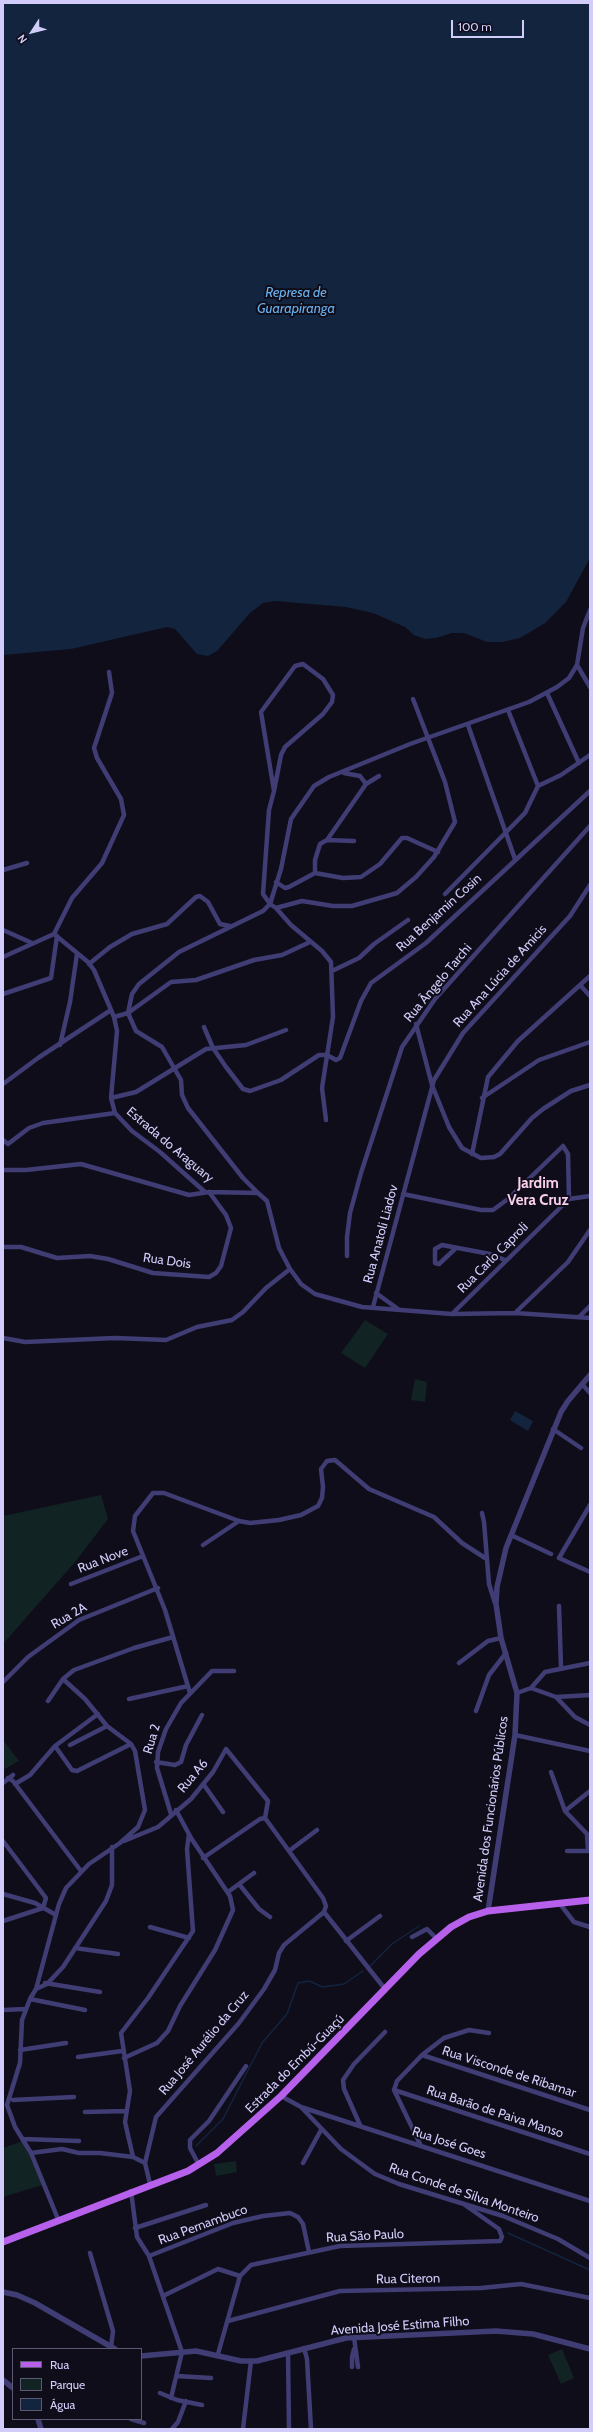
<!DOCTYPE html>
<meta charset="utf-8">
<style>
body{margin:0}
#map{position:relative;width:593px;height:2432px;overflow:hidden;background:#0f0d1a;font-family:Cabin,sans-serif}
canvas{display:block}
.frame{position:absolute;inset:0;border:4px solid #d1ccf9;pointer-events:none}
.legend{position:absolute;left:12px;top:2348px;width:130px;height:72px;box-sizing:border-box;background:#0f0d1a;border:1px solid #5d5973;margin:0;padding:5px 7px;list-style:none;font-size:12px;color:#d1ccf9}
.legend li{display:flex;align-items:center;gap:8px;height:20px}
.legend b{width:20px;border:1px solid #5d5973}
.north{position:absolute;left:12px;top:12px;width:40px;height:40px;-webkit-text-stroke:3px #0f0d1a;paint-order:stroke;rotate:234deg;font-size:11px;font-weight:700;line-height:16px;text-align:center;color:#d1ccf9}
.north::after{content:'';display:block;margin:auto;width:14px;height:18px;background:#d1ccf9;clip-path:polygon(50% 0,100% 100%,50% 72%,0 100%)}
.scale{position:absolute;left:451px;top:20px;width:73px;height:18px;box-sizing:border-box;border:2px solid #d1ccf9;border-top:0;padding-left:5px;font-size:12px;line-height:14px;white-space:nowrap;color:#d1ccf9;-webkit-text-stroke:3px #0f0d1a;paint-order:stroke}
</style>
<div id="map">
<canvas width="593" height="2432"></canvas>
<div class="frame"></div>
<ul class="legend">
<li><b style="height:5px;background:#b760ec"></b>Rua</li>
<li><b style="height:11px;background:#112323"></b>Parque</li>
<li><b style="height:11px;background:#12243e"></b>Água</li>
</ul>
<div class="north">N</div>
<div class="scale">100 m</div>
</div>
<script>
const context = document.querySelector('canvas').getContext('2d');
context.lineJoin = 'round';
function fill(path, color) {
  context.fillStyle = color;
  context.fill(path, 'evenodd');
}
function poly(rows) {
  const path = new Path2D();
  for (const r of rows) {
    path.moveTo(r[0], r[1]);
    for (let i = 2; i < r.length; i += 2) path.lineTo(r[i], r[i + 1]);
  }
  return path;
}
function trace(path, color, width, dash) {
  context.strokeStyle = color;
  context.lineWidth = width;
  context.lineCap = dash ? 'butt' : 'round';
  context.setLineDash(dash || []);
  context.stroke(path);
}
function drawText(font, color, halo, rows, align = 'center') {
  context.font = font + ' Cabin,sans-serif';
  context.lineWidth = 4;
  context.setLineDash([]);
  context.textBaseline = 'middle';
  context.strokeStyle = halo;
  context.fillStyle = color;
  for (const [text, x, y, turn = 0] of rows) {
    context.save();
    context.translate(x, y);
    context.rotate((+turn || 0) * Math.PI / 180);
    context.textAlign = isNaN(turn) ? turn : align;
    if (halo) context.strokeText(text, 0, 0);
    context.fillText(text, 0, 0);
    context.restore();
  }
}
const green = poly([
 [365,1320,388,1334,365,1368,341,1353],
 [415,1379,427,1382,425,1402,411,1400],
 [101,1495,108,1519,75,1562,3,1644,3,1516],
 [3,1740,19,1761,3,1770],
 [23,2141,31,2153,42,2185,3,2197,3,2148],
 [236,2161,237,2172,216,2176,214,2164],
 [562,2349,574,2378,561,2384,548,2355]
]);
const water = poly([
 [3,3,590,3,590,558,566,602,545,623,520,638,502,642,487,642,464,633,452,633,436,638,425,639,414,635,405,627,373,613,346,607,275,601,263,603,250,613,217,651,208,656,197,654,175,629,167,627,71,649,3,655],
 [515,1411,533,1421,528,1431,510,1420]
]);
const stream = poly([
 [370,1966,392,1944,419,1926],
 [196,2146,223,2119,262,2043,287,2014,298,1983,309,1981,323,1987,344,1984,363,1971],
 [508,2233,590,2270]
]);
const minor = poly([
 [577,665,590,687],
 [547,693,579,763],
 [508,710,538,786],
 [468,725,515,859],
 [344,773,360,776,366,784],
 [274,791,261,712,295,666,303,664,323,679,333,695,332,702,323,714,285,747,281,755,274,791,269,810,263,894,270,904,276,908,302,901,333,906,352,906,397,893,416,877,434,857,455,822,445,782,413,699],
 [327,840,366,784,379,776],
 [3,870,27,863],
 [315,873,315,860,320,844,327,840,354,841],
 [276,882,285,888,289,887,315,873,343,878,361,877,380,864,402,838,407,838,438,852],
 [445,894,525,813,538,786,561,775,590,755],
 [276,908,291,925,322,951,331,962,333,1017,322,1088,326,1120],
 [3,930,32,943],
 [54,934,88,962,94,970,114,1017,117,1031,111,1098,115,1113,132,1131,160,1152,205,1192],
 [3,957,54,934,72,898,102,863,124,815,121,799,97,758,94,748,112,693,109,672],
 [89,964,110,947,132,934,167,924,196,897,200,896,208,902,220,924,230,926],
 [332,971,359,958,374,944,408,920],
 [580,985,590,996],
 [3,994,51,978,57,936],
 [114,1017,128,1013,171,982,196,980,254,960,282,955,310,942],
 [416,1024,432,1085,449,1127,462,1148,481,1158,494,1157,500,1154,532,1118,543,1109,571,1091,590,1085],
 [204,1027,213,1048,226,1067,243,1089,250,1091,281,1080,319,1055,327,1055,336,1060,340,1058,361,1001,371,983,426,943,590,791],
 [60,1045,70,1002,77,954],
 [3,1084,38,1058,111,1010],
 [111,1098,136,1092,206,1049,246,1045,286,1030],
 [482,1098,539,1060,590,1042],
 [3,1140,8,1144,29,1128,43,1123,115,1113],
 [472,1154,488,1077,518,1041,590,976],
 [3,1170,26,1170,81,1164,189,1195,209,1192,258,1193,267,1201,279,1248,290,1269],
 [258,1193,243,1178,188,1108,182,1095,181,1080,162,1047,136,1031,128,1013,132,994,139,984,179,952,263,911,270,904,281,869,291,819,314,786,329,777,410,744,529,702,557,687,569,678,577,665,583,628,590,610],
 [403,1194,481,1210,493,1210,508,1199,563,1146,568,1154,569,1199],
 [3,1247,21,1247,57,1258,90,1256,108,1259,153,1273,209,1277,216,1273,221,1266,231,1228,226,1215,209,1192],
 [456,1248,439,1264,435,1263,435,1249,442,1245,490,1254,505,1260],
 [347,1256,347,1237,350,1213,361,1173,402,1047,435,999,590,826],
 [376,1293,398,1309],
 [373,1307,434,1080,463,1033,570,916,590,885],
 [515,1313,568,1262,590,1230],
 [452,1314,569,1199,590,1196],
 [579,1317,590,1306],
 [3,1338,25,1342,115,1338,166,1340,197,1327,232,1320,243,1312,266,1288,290,1269,301,1284,315,1294,362,1307,452,1314,515,1313,590,1318],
 [582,1384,590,1393],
 [553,1429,581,1448],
 [590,1505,559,1558,590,1572],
 [482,1513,484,1522,489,1584,495,1603],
 [511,1535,551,1554],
 [203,1545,239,1521],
 [71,1584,143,1556],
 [559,1606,561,1667],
 [459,1663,488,1641,501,1638],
 [3,1682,28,1657,79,1620,158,1588],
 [531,1688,545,1672,590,1663],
 [190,1693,165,1610,133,1531,135,1516,153,1493,164,1493,239,1521,250,1523,279,1520,301,1515,318,1506,322,1498,323,1487,321,1469,327,1461,335,1460,369,1489,434,1517,462,1543,485,1558],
 [517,1693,531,1688,556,1697,575,1717,590,1725],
 [556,1697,590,1695],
 [129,1699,188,1686],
 [48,1701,63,1679,74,1670,134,1648,173,1637],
 [476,1711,489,1675,506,1653],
 [515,1735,590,1751],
 [70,1745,107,1726],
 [55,1746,72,1770,77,1771,131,1744],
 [156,1762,175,1765,181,1762,186,1745,202,1715],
 [551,1772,565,1811,587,1834,588,1850],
 [8,1778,13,1781,81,1871],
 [3,1783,13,1775],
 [15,1784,30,1775,55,1746,98,1714],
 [204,1785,223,1812],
 [565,1811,590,1791],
 [171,1814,157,1768,158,1752,166,1729,181,1703,212,1671,234,1671],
 [3,1841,46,1898,43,1908,3,1921],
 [124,1841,158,1827,191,1799,213,1772,226,1749,268,1801,265,1818],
 [289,1851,317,1830],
 [567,1851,590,1851],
 [203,1858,260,1819,265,1818,323,1898,326,1906,324,1912,385,1989],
 [239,1884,259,1909,270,1917],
 [228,1892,254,1873],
 [3,1894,35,1903,56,1915],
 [560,1904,574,1922,590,1927],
 [150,1927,189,1938],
 [412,1937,427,1929,436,1938],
 [346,1941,380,1916],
 [75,1948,118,1954],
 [45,1983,100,1992],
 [36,1989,47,1984,63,1967,106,1901,112,1885,112,1847],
 [30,1999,85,2010],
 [3,2010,25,2009],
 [20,2050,66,2043],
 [422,2055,590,2110],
 [78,2057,122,2051],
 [124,2058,157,2043,168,2031,180,2006,215,1950,233,1910,230,1896,191,1838,176,1810],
 [394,2090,590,2154],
 [281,2096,301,2107,341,2149,375,2174,399,2184,503,2216,558,2239,590,2258],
 [13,2100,74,2097],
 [301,2107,590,2201],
 [85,2112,126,2111],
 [360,2125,344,2089,343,2080,354,2064,385,2032],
 [23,2139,79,2141],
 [421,2146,394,2090,397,2081,422,2055,444,2038,469,2030,489,2033],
 [31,2153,62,2149,79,2153,100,2153,133,2157,145,2163],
 [133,2157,125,2122,130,2091,121,2033,148,1998,193,1931,187,1849,189,1834],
 [303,2163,321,2130],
 [199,2165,190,2148,190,2140,209,2121,246,2066],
 [150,2184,145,2163,156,2117,239,2023,264,1989,275,1970,279,1953,284,1945,324,1912],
 [131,2191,137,2237,149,2256,182,2352,171,2398],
 [58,2219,31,2153,15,2127,7,2105,20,2063,22,2020,30,1999,36,1989,59,1904,66,1888,89,1864,120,1843,138,1827,145,1810,135,1751,131,1744,107,1726,85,1699,63,1679],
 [135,2228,206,2205],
 [90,2253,113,2331,111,2347],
 [149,2256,233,2223,263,2216,290,2213,298,2217,303,2224,309,2252],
 [163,2296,218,2269,240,2276],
 [228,2321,340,2291,481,2288,521,2284,590,2298],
 [354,2337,358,2367],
 [304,2348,307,2359,311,2429],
 [288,2353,289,2429],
 [218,2354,240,2276,251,2265,340,2246,500,2241,502,2237,499,2229,465,2205],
 [352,2367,352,2357,354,2349],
 [177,2376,211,2378],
 [160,2393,177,2400,202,2405],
 [131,2419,144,2423],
 [172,2429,178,2422,186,2401],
 [243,2429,251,2361]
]);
const tertiary = poly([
 [488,1911,515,1735,517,1693,501,1638,496,1604,497,1587,506,1548,561,1412,568,1401,590,1375],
 [3,2292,17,2295,35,2303,115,2349],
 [141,2356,196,2351,241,2361,257,2361,346,2338,496,2331,533,2334,590,2349],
 [3,2380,13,2388],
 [38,2419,41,2429]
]);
const primary = poly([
 [3,2242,188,2171,217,2153,281,2096,419,1954,451,1927,469,1917,488,1911,590,1900]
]);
const streetNames = [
 ["Rua Benjamin Cosin",439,913,-42],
 ["Rua Ana Lúcia de Amicis",500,976,-48],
 ["Rua Ângelo Tarchi",438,983,-50],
 ["Estrada do Araguary",170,1145,40],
 ["Rua Anatoli Liadov",381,1234,-75],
 ["Rua Carlo Caproli",493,1258,-45],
 ["Rua Dois",167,1261,8],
 ["Rua Nove",103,1560,-21],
 ["Rua 2A",69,1616,-30],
 ["Rua 2",152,1739,-73],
 ["Rua A6",193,1776,-50],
 ["Avenida dos Funcionários Públicos",491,1809,-82],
 ["Rua José Aurélio da Cruz",204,2043,-50],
 ["Estrada do Embú-Guaçú",295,2064,-45],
 ["Rua Visconde de Ribamar",509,2072,18],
 ["Rua Barão de Paiva Manso",495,2112,18],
 ["Rua José Goes",449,2143,18],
 ["Rua Conde de Silva Monteiro",464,2193,19],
 ["Rua Pernambuco",203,2225,-20],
 ["Rua São Paulo",365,2236,-3],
 ["Rua Citeron",408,2279,-1],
 ["Avenida José Estima Filho",400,2326,-4]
];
const waterNames = [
 ["Represa de",296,293],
 ["Guarapiranga",296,309]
];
const quarterNames = [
 ["Jardim",538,1184],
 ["Vera Cruz",538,1201]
];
fill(green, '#112323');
fill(water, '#12243e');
trace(stream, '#12243e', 1.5);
trace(minor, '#3f3d74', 4.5);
trace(tertiary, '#3f3d74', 5.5);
trace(primary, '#b760ec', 7);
drawText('13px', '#d1ccf9', '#0f0d1a', streetNames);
drawText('italic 14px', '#67b0ed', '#0f0d1a', waterNames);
drawText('bold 15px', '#f9ceea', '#0f0d1a', quarterNames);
</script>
